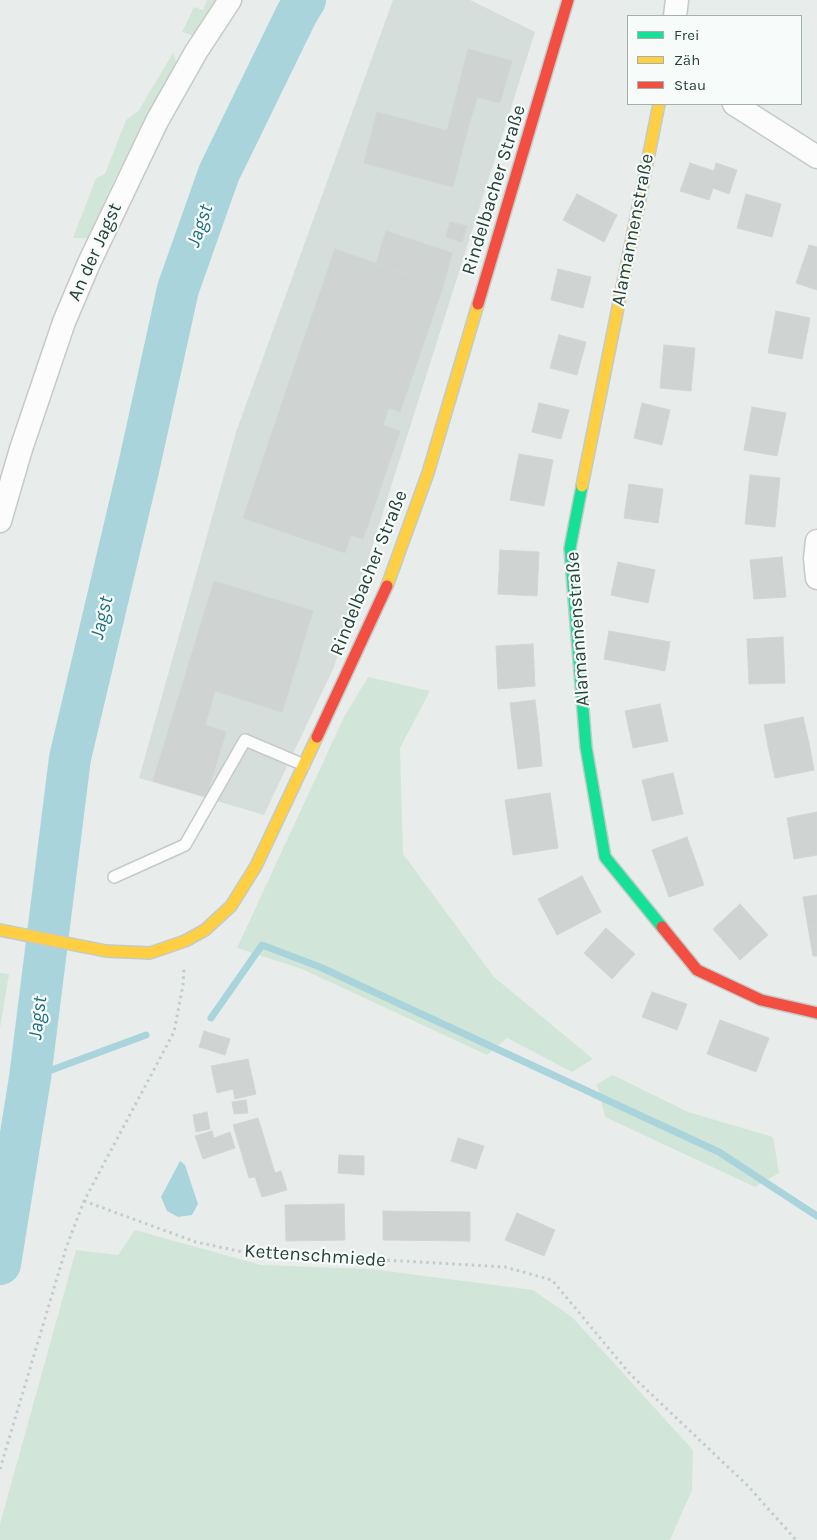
<!DOCTYPE html>
<meta charset="utf-8">
<style>
body{margin:0}
#map{position:relative;width:817px;height:1540px;overflow:hidden;background:#e8edeb;font-family:Karla,sans-serif}
canvas{display:block}
.legend{position:absolute;left:627px;top:15px;width:175px;height:90px;box-sizing:border-box;background:#f7fbf9;border:1px solid #a3b1ad;margin:0;padding:6px 9px;list-style:none;font-size:15px;color:#24423a}
.legend li{display:flex;align-items:center;gap:10px;height:25px}
.legend b{width:25px;border:1px solid #a3b1ad}
</style>
<div id="map">
<canvas width="817" height="1540"></canvas>
<ul class="legend">
<li><b style="height:6px;background:#16e098"></b>Frei</li>
<li><b style="height:6px;background:#ffcf43"></b>Zäh</li>
<li><b style="height:6px;background:#f24e42"></b>Stau</li>
</ul>
</div>
<script>
const context = document.querySelector('canvas').getContext('2d');
context.lineJoin = 'round';
function fill(path, color) {
  context.fillStyle = color;
  context.fill(path, 'evenodd');
}
function poly(rows) {
  const path = new Path2D();
  for (const r of rows) {
    path.moveTo(r[0], r[1]);
    for (let i = 2; i < r.length; i += 2) path.lineTo(r[i], r[i + 1]);
  }
  return path;
}
function trace(path, color, width, dash) {
  context.strokeStyle = color;
  context.lineWidth = width;
  context.lineCap = dash ? 'butt' : 'round';
  context.setLineDash(dash || []);
  context.stroke(path);
}
function drawText(font, color, halo, rows, align = 'center') {
  context.font = font + ' Karla,sans-serif';
  context.lineWidth = 4.5;
  context.setLineDash([]);
  context.textBaseline = 'middle';
  context.strokeStyle = halo;
  context.fillStyle = color;
  for (const [text, x, y, turn = 0] of rows) {
    context.save();
    context.translate(x, y);
    context.rotate((+turn || 0) * Math.PI / 180);
    context.textAlign = isNaN(turn) ? turn : align;
    if (halo) context.strokeText(text, 0, 0);
    context.fillText(text, 0, 0);
    context.restore();
  }
}
const built = poly([
 [393,0,470,0,535,32,334,667,264,815,139,778,236,432]
]);
const green = poly([
 [207,0,216,0,194,36,182,32,194,7,203,10],
 [173,53,177,64,115,178,88,238,73,238,96,178,105,174,126,120,139,110],
 [368,677,430,691,400,748,403,854,494,977,593,1059,572,1072,507,1038,487,1055,302,969,237,948,344,717],
 [0,973,9,974,0,1028],
 [613,1075,688,1112,773,1137,779,1173,755,1187,605,1117,597,1084],
 [135,1230,261,1265,371,1269,533,1290,572,1317,693,1450,692,1490,670,1540,0,1540,0,1524,76,1250,118,1255]
]);
const water = poly([
 [180,1161,185,1165,198,1204,192,1215,178,1217,167,1211,161,1197]
]);
const stream = poly([
 [211,1018,262,945,320,967,719,1152,817,1216],
 [30,1078,146,1035]
]);
const river = poly([
 [0,1264,30,1078,70,758,139,466,178,289,219,173,297,13,305,0]
]);
const building = poly([
 [468,49,512,61,500,103,477,97,466,136,447,131,468,49],
 [377,112,466,136,453,187,364,163,377,112],
 [690,163,714,171,716,163,737,170,729,194,713,188,709,200,680,191,690,163],
 [577,194,617,215,604,242,563,220,577,194],
 [746,194,781,204,772,237,737,228,746,194],
 [450,222,467,226,462,242,446,237,450,222],
 [386,231,452,253,443,287,376,264,386,231],
 [809,245,817,247,817,290,796,283,809,245],
 [335,249,443,287,400,412,389,408,383,425,286,391,335,249],
 [558,269,591,277,583,308,551,300,558,269],
 [776,311,810,318,802,359,768,353,776,311],
 [559,335,586,342,577,375,550,368,559,335],
 [664,345,695,348,691,391,660,388,664,345],
 [286,391,400,431,363,539,351,535,345,553,243,518,286,391],
 [539,403,569,410,561,439,532,432,539,403],
 [642,403,670,410,662,445,634,438,642,403],
 [752,407,786,413,777,456,744,450,752,407],
 [519,454,553,460,544,506,510,500,519,454],
 [750,475,780,478,775,527,745,524,750,475],
 [629,484,663,489,658,523,624,518,629,484],
 [500,550,539,552,537,596,498,594,500,550],
 [782,557,786,597,754,599,750,560,782,557],
 [618,562,655,570,648,603,611,595,618,562],
 [214,581,313,611,282,712,215,691,205,725,226,732,206,797,153,781,214,581],
 [609,631,670,642,665,671,604,659,609,631],
 [783,637,784,660,748,662,747,639,783,637],
 [533,644,535,686,498,689,496,646,533,644],
 [784,660,785,683,749,684,748,662,784,660],
 [535,700,539,733,514,736,510,703,535,700],
 [660,704,668,741,633,748,625,711,660,704],
 [803,717,809,743,769,751,764,725,803,717],
 [539,733,542,766,518,769,514,736,539,733],
 [809,743,814,770,775,778,769,751,809,743],
 [673,773,683,814,652,821,642,780,673,773],
 [550,793,554,820,509,827,505,800,550,793],
 [817,812,817,855,794,859,787,818,817,812],
 [554,820,558,848,513,855,509,827,554,820],
 [687,837,704,885,669,897,652,850,687,837],
 [582,876,601,912,557,935,538,899,582,876],
 [817,895,817,925,808,927,803,897,817,895],
 [740,904,768,935,740,960,713,929,740,904],
 [817,925,817,956,813,956,808,927,817,925],
 [606,928,635,954,612,979,584,953,606,928],
 [652,992,687,1004,677,1030,642,1017,652,992],
 [720,1020,769,1038,756,1072,707,1054,720,1020],
 [204,1031,230,1039,225,1055,199,1047,204,1031],
 [248,1059,256,1094,235,1099,233,1089,217,1093,211,1066,248,1059],
 [246,1100,248,1113,234,1114,232,1102,246,1100],
 [207,1112,210,1129,196,1132,193,1115,207,1112],
 [258,1118,275,1173,281,1171,287,1190,262,1197,255,1177,249,1178,233,1125,258,1118],
 [212,1131,214,1138,230,1132,235,1148,203,1159,195,1136,212,1131],
 [458,1138,484,1146,476,1169,451,1161,458,1138],
 [339,1155,364,1156,364,1175,338,1173,339,1155],
 [344,1204,345,1240,286,1241,285,1205,344,1204],
 [383,1211,470,1212,470,1241,383,1240,383,1211],
 [517,1213,555,1230,544,1256,505,1240,517,1213]
]);
const path = poly([
 [84,1201,196,1242,243,1252,282,1256,350,1258,505,1267,552,1280,630,1374,747,1485,796,1540],
 [0,1469,66,1248,84,1201,174,1032,183,985,184,968]
]);
const lane = poly([
 [114,877,185,845,245,740,304,765]
]);
const street = poly([
 [675,16,677,0],
 [734,104,817,157],
 [0,521,21,449,64,322,89,263,157,121,196,52,230,0],
 [817,541,815,558,817,578]
]);
const fast = poly([
 [582,486,570,548,586,747,605,857,662,927]
]);
const slow = poly([
 [582,486,659,104],
 [387,586,428,473,478,304],
 [0,930,106,951,150,953,185,941,205,930,231,906,256,866,317,737]
]);
const jam = poly([
 [478,304,568,0],
 [317,737,387,586],
 [662,927,697,970,761,1000,817,1013]
]);
const streetNames = [
 ["Rindelbacher Straße",494,190,-73],
 ["Alamannenstraße",633,230,-79],
 ["An der Jagst",95,252,-66],
 ["Rindelbacher Straße",369,573,-68],
 ["Alamannenstraße",578,629,-94],
 ["Kettenschmiede",315,1256,4]
];
const waterNames = [
 ["Jagst",200,226,-71],
 ["Jagst",102,618,-77],
 ["Jagst",38,1018,-83]
];
fill(built, '#d6dedb');
fill(green, '#d1e6d8');
fill(water, '#a9d4db');
trace(stream, '#a9d4db', 7);
trace(river, '#a9d4db', 42);
fill(building, '#cfd4d2');
trace(building, '#d1d6d4', 1);
trace(lane, '#c5cac8', 14);
trace(street, '#c5cac8', 25);
trace(fast, '#c3cbc8', 14);
trace(slow, '#c3cbc8', 14);
trace(jam, '#c3cbc8', 14);
trace(path, '#c3ccca', 3, [2.5, 4]);
trace(lane, '#fcfcfc', 11);
trace(street, '#fcfcfc', 22);
trace(fast, '#16e098', 11);
trace(slow, '#ffcf43', 11);
trace(jam, '#f24e42', 11);
drawText('19px', '#24423a', '#f7fbf9', streetNames);
drawText('italic 20px', '#1c6f80', '#f7fbf9', waterNames);
</script>
